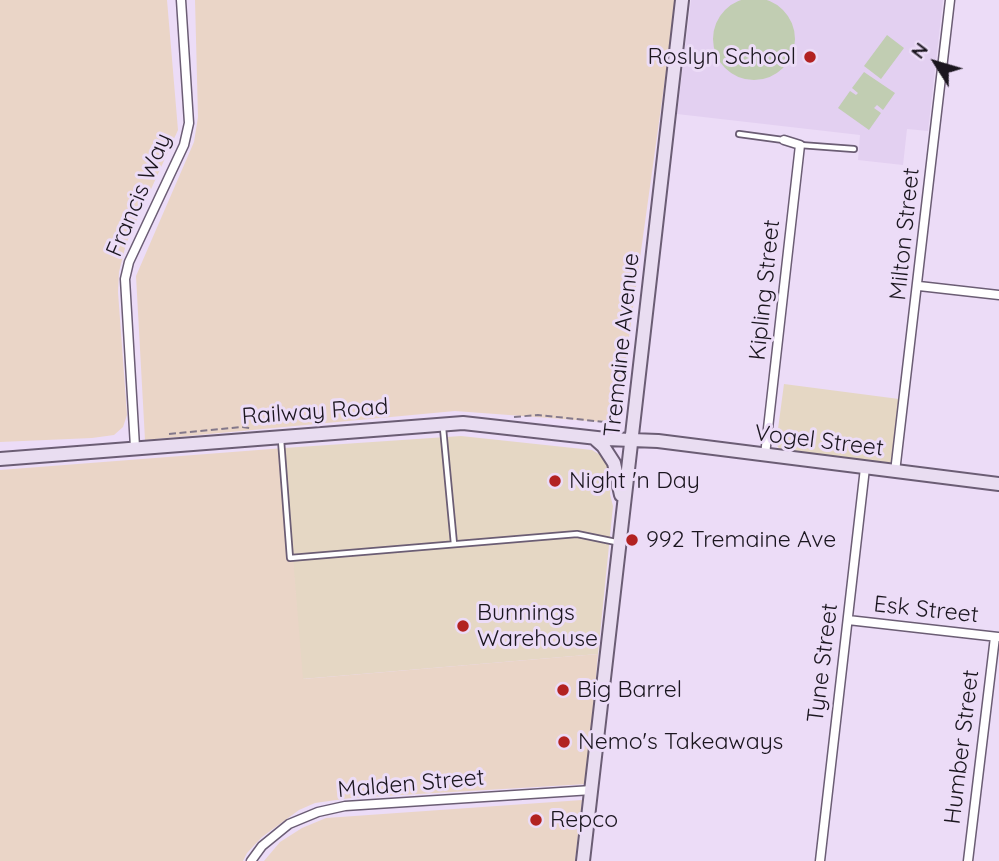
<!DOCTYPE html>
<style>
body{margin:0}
#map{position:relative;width:999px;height:861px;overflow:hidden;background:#ecdcf7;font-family:Quicksand,sans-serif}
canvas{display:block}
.north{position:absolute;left:901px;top:28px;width:70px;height:70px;-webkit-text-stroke:5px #ecdcf7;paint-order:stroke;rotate:307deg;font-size:19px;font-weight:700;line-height:28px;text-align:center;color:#1b161f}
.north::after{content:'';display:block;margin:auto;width:24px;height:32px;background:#1b161f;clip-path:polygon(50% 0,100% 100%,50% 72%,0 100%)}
</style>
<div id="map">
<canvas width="999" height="861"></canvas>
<div class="north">N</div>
</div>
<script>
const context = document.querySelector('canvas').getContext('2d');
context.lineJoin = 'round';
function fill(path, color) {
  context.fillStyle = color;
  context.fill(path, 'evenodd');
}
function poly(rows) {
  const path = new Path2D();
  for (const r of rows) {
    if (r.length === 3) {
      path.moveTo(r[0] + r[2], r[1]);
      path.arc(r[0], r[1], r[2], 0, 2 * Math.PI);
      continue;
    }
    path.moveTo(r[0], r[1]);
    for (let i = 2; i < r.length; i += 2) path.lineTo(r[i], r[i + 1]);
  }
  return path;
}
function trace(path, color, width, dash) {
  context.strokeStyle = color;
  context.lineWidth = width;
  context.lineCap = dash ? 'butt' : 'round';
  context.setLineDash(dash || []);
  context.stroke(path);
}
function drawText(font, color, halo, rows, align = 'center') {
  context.font = font + ' Quicksand,sans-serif';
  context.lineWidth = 6;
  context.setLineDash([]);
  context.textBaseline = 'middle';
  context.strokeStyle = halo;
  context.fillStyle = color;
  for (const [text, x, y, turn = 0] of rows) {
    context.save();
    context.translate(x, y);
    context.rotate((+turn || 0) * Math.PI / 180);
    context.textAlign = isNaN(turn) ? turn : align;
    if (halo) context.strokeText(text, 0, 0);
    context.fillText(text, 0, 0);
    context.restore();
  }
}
const commercial = poly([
 [784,384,899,399,891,462,888,464,780,450,776,444],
 [461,436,592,450,605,458,612,474,610,494,613,506,598,654,302,679,284,448]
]);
const industrial = poly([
 [0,0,167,0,178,130,126,244,119,272,118,292,127,415,123,427,114,435,92,438,0,442],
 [195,0,676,0,617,423,455,411,145,440,136,276,194,142,198,117],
 [284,448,303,679,598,654,587,784,351,798,315,803,299,810,262,837,247,853,243,861,0,861,0,470],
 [582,800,575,861,264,861,280,842,302,828,326,818]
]);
const built = poly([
 [691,0,943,0,928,131,907,129,903,165,858,160,860,135,677,114]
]);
const green = poly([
 [754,39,41],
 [887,35,904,48,881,79,864,66],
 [864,72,895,93,883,110,877,105,874,108,881,113,869,130,838,108,850,91,856,95,858,93,852,88]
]);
const path = poly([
 [514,417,538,415,614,423,614,428],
 [169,434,241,427,250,428]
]);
const lane = poly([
 [739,134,783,140],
 [800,145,854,149],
 [443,428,454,544],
 [281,440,290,558,577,534,616,542]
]);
const street = poly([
 [919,286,999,295],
 [135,447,125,279,129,262,184,145,189,123,181,0],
 [765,455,800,145,784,140],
 [895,472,950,0],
 [848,620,998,637],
 [251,861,262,846,289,824,318,812,345,806,592,790],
 [820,861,865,468],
 [968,861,995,637]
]);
const secondary = poly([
 [594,438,603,446,614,463,621,495],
 [0,459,463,423,606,439,658,441,999,484],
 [583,861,682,0]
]);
const markers = [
 [810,57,7,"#b22221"],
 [555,481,7,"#b22221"],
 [632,540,7,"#b22221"],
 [463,626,7,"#b22221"],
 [563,690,7,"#b22221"],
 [564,742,7,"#b22221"],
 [536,820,7,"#b22221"]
];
const poiNames = [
 ["Roslyn School",796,57,"right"],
 ["Night 'n Day",569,481],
 ["992 Tremaine Ave",646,540],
 ["Bunnings",477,613],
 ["Warehouse",477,639],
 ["Big Barrel",577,690],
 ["Nemo's Takeaways",578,742],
 ["Repco",550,820]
];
const streetNames = [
 ["Francis Way",139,195,-67],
 ["Milton Street",905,234,-84],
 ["Kipling Street",765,290,-84],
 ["Tremaine Avenue",622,345,-84],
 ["Railway Road",315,412,-4],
 ["Vogel Street",819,441,7],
 ["Esk Street",926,610,6],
 ["Tyne Street",823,663,-83],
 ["Humber Street",962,747,-83],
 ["Malden Street",411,784,-5]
];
fill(commercial, '#e5d7c4');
fill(industrial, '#ead5c7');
fill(built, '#e3d0f1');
fill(green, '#c1cdb2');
trace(lane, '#6b5d74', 8);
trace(street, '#6b5d74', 11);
trace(secondary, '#6b5d74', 16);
trace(path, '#83788a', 2, [7, 3.5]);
trace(lane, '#fff', 4.5);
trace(street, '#fff', 8);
trace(secondary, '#e9ddf1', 12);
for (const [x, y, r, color] of markers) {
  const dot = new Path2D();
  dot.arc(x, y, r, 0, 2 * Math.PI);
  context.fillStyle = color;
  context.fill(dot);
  trace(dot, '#ecdcf7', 2.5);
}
drawText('23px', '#1b161f', '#ecdcf7', poiNames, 'left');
drawText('23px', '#1b161f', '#ecdcf7', streetNames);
</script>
